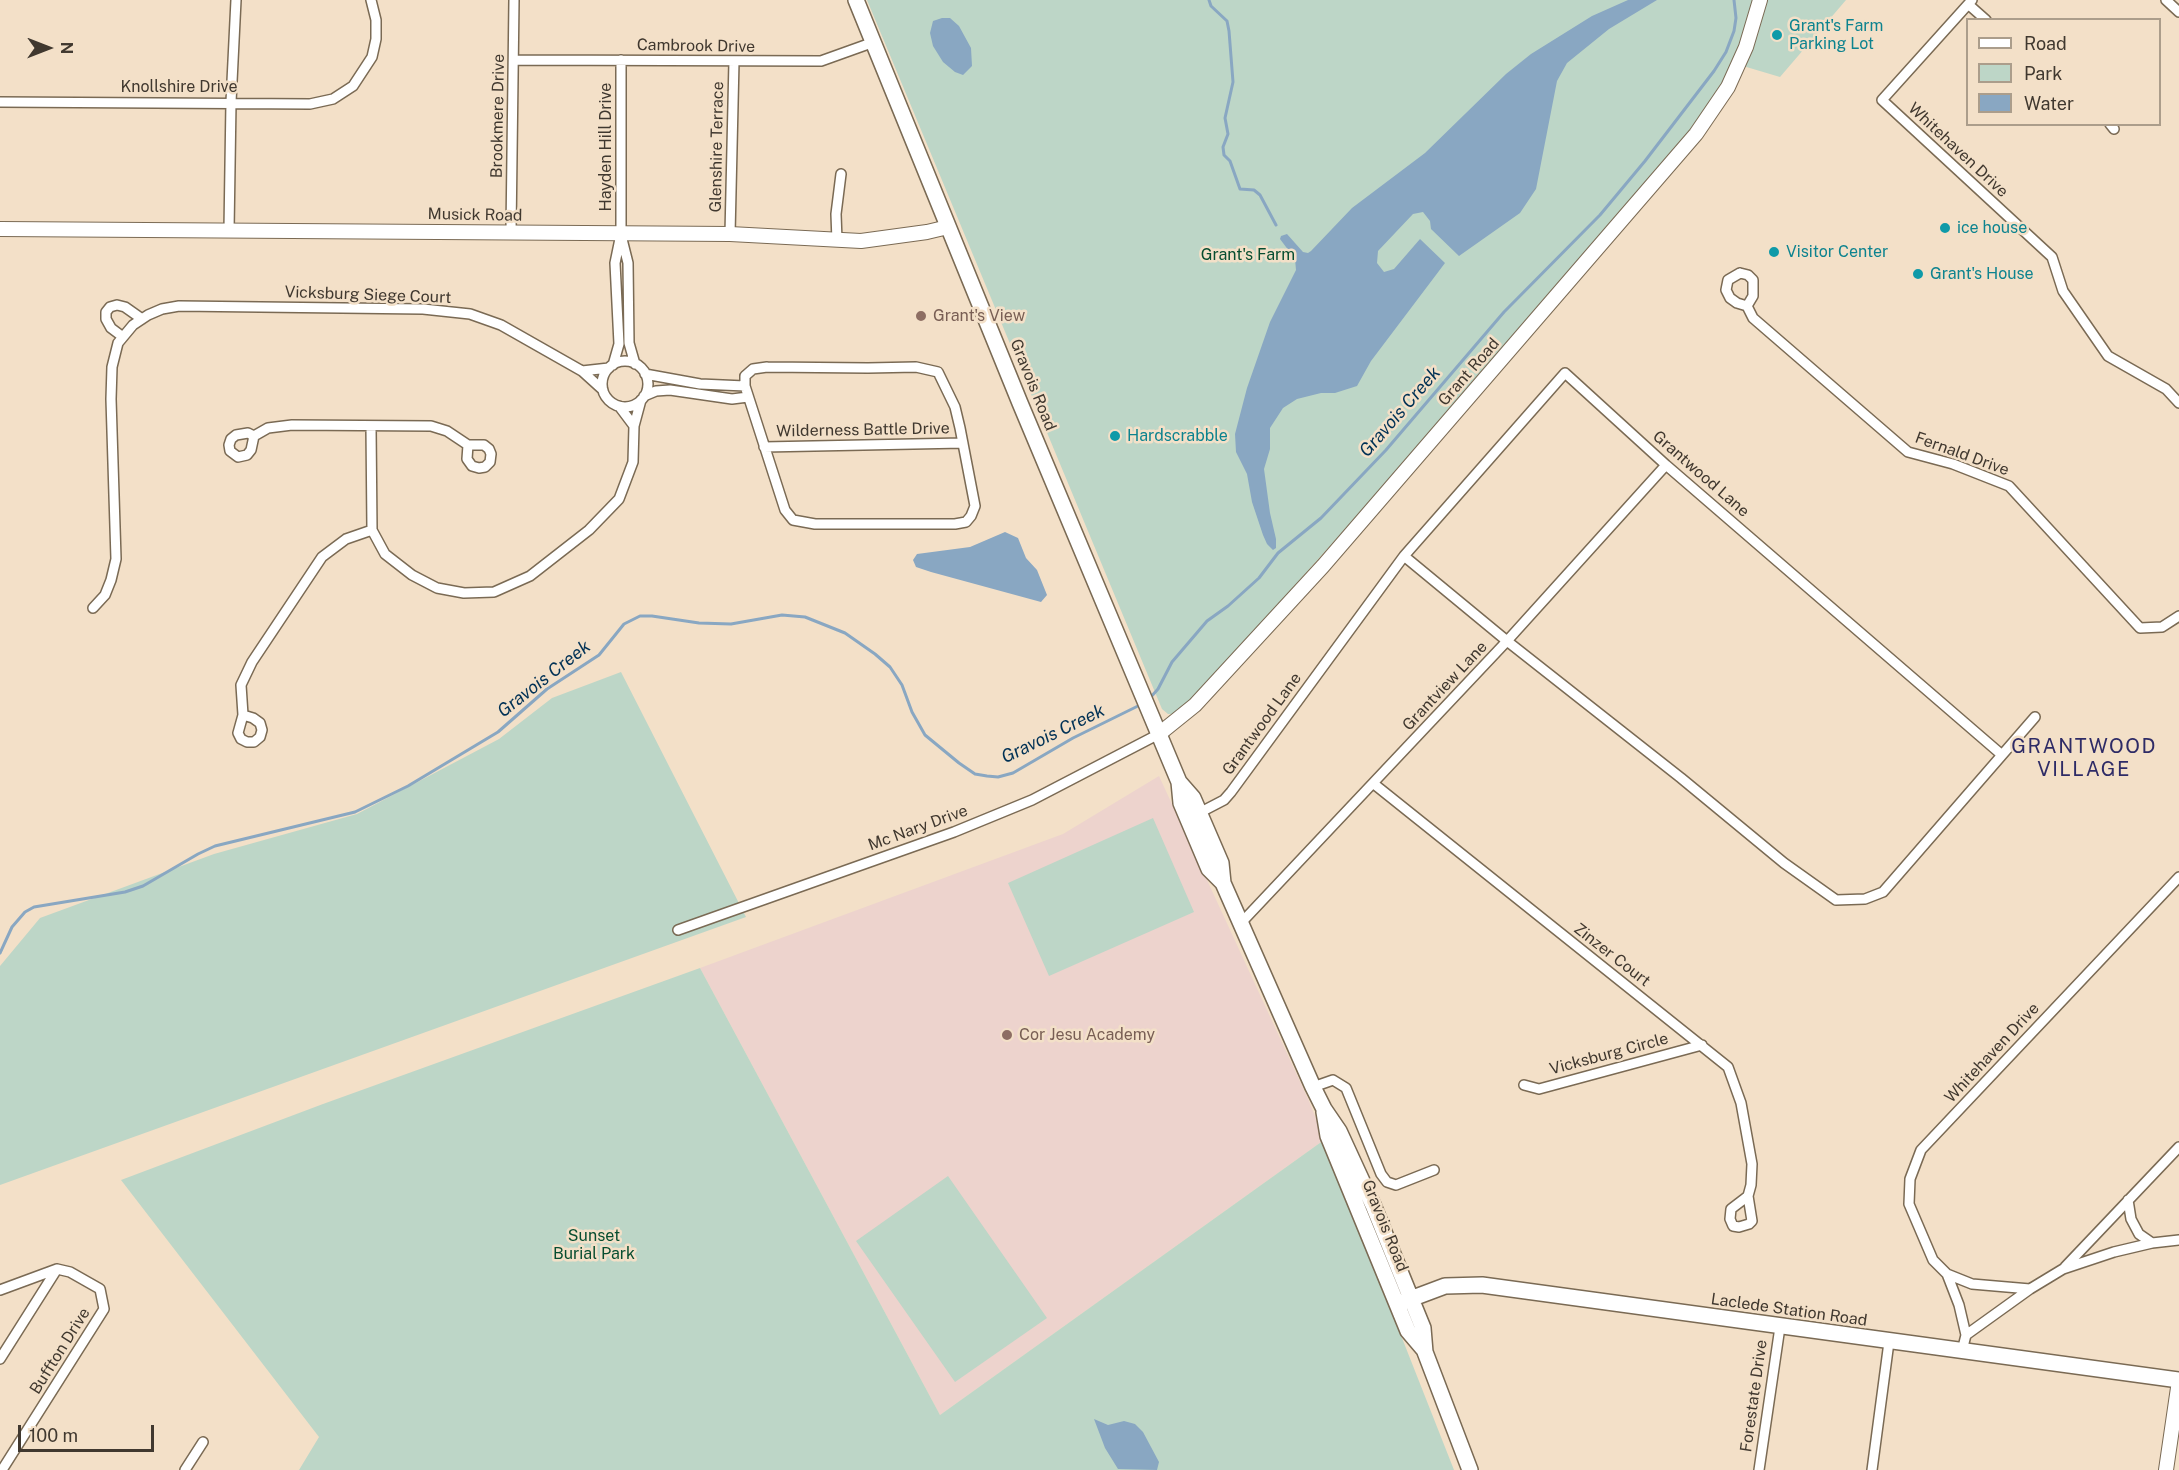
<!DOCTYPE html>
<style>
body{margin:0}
#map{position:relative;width:2179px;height:1470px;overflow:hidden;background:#f3e0c8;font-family:"Public Sans",sans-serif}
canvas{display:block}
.legend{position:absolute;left:1966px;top:18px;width:195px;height:108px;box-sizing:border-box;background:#f3e0c8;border:2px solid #ab9d8b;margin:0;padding:8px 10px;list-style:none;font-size:18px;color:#40382f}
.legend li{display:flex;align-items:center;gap:12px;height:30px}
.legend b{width:30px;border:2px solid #ab9d8b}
.north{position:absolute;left:18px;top:18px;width:60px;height:60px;-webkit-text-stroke:4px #f3e0c8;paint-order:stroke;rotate:90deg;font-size:16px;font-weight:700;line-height:24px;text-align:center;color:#40382f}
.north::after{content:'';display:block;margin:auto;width:21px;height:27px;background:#40382f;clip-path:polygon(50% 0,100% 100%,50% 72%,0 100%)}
.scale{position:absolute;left:18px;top:1425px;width:136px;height:27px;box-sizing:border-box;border:3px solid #40382f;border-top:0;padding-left:8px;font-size:18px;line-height:21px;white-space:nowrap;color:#40382f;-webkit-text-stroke:4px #f3e0c8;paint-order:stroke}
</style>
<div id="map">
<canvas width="2179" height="1470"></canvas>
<ul class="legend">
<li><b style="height:8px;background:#fff"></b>Road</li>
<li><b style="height:16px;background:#bdd6c7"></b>Park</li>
<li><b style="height:16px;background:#89a7c2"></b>Water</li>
</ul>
<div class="north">N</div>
<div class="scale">100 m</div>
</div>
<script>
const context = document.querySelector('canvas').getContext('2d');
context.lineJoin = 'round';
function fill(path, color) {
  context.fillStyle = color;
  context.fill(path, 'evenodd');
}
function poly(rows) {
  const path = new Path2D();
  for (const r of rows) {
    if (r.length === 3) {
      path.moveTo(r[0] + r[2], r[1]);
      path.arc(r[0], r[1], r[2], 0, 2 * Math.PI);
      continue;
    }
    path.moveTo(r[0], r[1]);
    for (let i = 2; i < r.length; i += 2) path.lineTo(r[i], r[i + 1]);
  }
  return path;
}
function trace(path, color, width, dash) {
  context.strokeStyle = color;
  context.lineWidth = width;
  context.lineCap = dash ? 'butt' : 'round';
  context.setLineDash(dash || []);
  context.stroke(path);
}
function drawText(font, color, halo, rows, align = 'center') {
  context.font = font + ' "Public Sans",sans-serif';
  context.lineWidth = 5;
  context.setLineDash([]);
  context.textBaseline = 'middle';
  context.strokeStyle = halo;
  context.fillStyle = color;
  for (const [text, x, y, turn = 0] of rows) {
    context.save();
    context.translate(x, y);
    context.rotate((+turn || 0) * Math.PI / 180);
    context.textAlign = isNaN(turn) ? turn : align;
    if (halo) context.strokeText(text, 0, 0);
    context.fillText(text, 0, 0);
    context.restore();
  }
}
const education = poly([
 [1159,776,1309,1101,1324,1140,940,1415,700,968,1063,834]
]);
const green = poly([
 [867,0,1846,0,1780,77,1733,63,1713,102,1701,119,1425,439,1240,647,1181,710,1172,714,1168,714,1162,709],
 [621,672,746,917,0,1185,0,966,40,918,214,854,357,814,499,739,552,698],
 [1153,818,1194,912,1049,976,1008,883],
 [700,968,940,1415,1324,1140,1454,1470,299,1470,319,1437,121,1180,323,1104],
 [948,1176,1047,1318,955,1382,856,1241]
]);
const water = poly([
 [1628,0,1657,0,1609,29,1567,63,1557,81,1536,189,1520,213,1459,256,1431,229,1430,221,1423,212,1413,214,1378,251,1377,263,1384,272,1394,269,1420,239,1445,263,1371,361,1357,386,1335,393,1321,393,1297,399,1283,408,1270,428,1270,449,1264,469,1270,513,1276,539,1276,548,1273,550,1267,544,1263,535,1252,502,1247,474,1236,452,1235,434,1247,388,1270,322,1296,270,1295,259,1280,239,1281,236,1287,234,1303,252,1308,253,1311,251,1352,208,1425,153,1506,74,1531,54,1592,16],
 [942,18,950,18,959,26,971,48,972,66,963,75,955,72,943,62,933,46,930,33,933,21],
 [1005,532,1018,538,1026,558,1037,570,1047,595,1041,602,931,572,916,567,913,560,917,554,970,547],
 [1094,1419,1108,1425,1124,1421,1135,1424,1143,1432,1159,1462,1157,1470,1118,1469,1105,1448]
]);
const stream = poly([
 [1209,0,1211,6,1227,21,1229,31,1233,82,1225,118,1228,134,1223,147,1224,155,1230,161,1240,189,1254,190,1260,195,1276,225],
 [1150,698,1158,689,1172,662,1207,621,1228,606,1259,578,1278,553,1321,518,1386,450,1504,312,1600,215,1645,161,1714,71,1726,52,1734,31,1736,18,1734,0],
 [0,953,12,927,25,912,34,907,125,892,143,886,198,854,215,846,355,812,408,786,498,732,547,689,599,655,624,624,640,616,652,616,699,623,731,624,782,615,805,617,845,633,875,654,890,667,902,685,912,712,925,735,959,763,975,774,987,776,998,777,1013,773,1073,738,1140,705]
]);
const street = poly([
 [1972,0,1882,100,2052,257,2063,291,2108,356,2166,389,2179,403],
 [2166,0,2179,12],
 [1969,5,1986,20],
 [514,60,821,61,874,42],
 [0,102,310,104,333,99,353,86,372,57,376,39,376,20,371,0],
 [2110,124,2114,129],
 [229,230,231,102,236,0],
 [511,232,514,0],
 [730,234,734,61],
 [622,239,628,263,629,343,635,364],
 [837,241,836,214,841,174],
 [1740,273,1748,275,1753,280,1753,296,1747,306,1737,303,1730,298,1726,290,1728,280,1740,273],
 [1747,306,1753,318,1908,452,1953,464,2009,486,2140,628,2162,627,2179,616],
 [123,337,111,328,106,319,106,312,110,307,117,305,125,307,142,319],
 [625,384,23],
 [613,365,619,344,615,263,621,234,621,60],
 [767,367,868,368,916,367,938,372,955,407,960,428,975,506,971,516,966,522,955,524,815,524,793,520,785,510,745,386,745,376,753,369,767,367],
 [582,371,609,368],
 [645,374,700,384,745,386],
 [644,396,656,391,670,390,732,399,748,397],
 [619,406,634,426],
 [371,427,372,530,385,554,412,575,437,588,464,593,494,592,530,576,589,530,619,499,633,462,634,426,641,400],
 [254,436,248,433,236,435,231,439,229,445,230,451,238,457,247,455,251,450,254,436,268,428,292,425,431,426,447,431,468,445,484,445,489,449,491,454,490,462,485,467,479,468,472,466,467,459,468,445],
 [764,447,963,443],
 [93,608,105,595,111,580,116,559,111,399,112,367,118,343,133,325,148,315,162,309,179,306,423,309,470,314,501,325,582,371,603,390],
 [243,715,238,733,241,739,247,742,254,742,260,737,262,730,260,723,253,718,243,715,241,685,252,662,322,557,346,539,372,530],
 [2002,755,2035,717],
 [1374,784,1728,1067,1741,1103,1752,1164,1751,1185,1748,1196,1731,1209,1730,1219,1733,1226,1739,1227,1749,1224,1752,1221,1748,1196],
 [1199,813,1224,800,1231,792,1404,556,1565,373,1666,465,2002,755,1883,892,1865,899,1836,900,1784,863,1681,778,1507,641,1404,556],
 [1241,923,1507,641,1666,465],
 [678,930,954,832,1032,800,1159,734],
 [1524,1085,1539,1089,1702,1045],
 [1313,1087,1333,1080,1346,1088,1381,1174,1387,1182,1396,1185,1434,1170],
 [2128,1200,2131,1219,2139,1234,2152,1243],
 [2065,1267,2179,1147],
 [1947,1274,1972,1284,2030,1289],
 [0,1290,57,1269,70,1272,100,1289,104,1309,2,1470],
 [1966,1335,2030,1289,2063,1269,2114,1252,2152,1243,2179,1240],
 [1962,1351,1966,1335,1959,1305,1947,1274,1933,1260,1909,1204,1910,1179,1921,1150,2179,877],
 [0,1359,57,1269],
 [185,1470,203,1442],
 [1759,1470,1780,1327],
 [1872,1470,1889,1342]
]);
const secondary = poly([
 [0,229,730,234,861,241,927,232,948,227],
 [1159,734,1195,705,1323,566,1696,134,1728,87,1746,47,1760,0],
 [2166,1470,2179,1381]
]);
const primary = poly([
 [856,0,1020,403,1179,782,1181,803,1209,869,1223,883],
 [1179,782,1193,798,1221,863,1223,883,1313,1087,1324,1109,1339,1131,1373,1205,1423,1328,1425,1352,1470,1470],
 [1324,1112,1328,1136,1408,1331,1425,1351],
 [1397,1304,1445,1286,1482,1285,2179,1380]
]);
const markers = [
 [1777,35,6,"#0f9aa8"],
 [1945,228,6,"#0f9aa8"],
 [1774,252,6,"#0f9aa8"],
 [1918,274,6,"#0f9aa8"],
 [921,316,6,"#8d6e63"],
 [1115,436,6,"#0f9aa8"],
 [1007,1035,6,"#8d6e63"]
];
const cultureNames = [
 ["Grant's Farm",1789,26],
 ["Parking Lot",1789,44],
 ["ice house",1957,228],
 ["Visitor Center",1786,252],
 ["Grant's House",1930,274],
 ["Hardscrabble",1127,436]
];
const streetNames = [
 ["Cambrook Drive",696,46,1],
 ["Knollshire Drive",179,87],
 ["Brookmere Drive",498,116,-89],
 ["Hayden Hill Drive",606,147,-90],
 ["Glenshire Terrace",717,147,-89],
 ["Whitehaven Drive",1958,150,43],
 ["Musick Road",475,215,1],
 ["Vicksburg Siege Court",368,295,2],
 ["Grant Road",1469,372,-49],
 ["Gravois Road",1033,385,68],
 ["Wilderness Battle Drive",863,430,-1],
 ["Fernald Drive",1962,454,20],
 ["Grantwood Lane",1701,474,41],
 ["Grantview Lane",1445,686,-47],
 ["Grantwood Lane",1262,724,-54],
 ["Mc Nary Drive",918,828,-20],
 ["Zinzer Court",1612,955,38],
 ["Whitehaven Drive",1992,1053,-47],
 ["Vicksburg Circle",1609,1054,-15],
 ["Gravois Road",1385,1226,68],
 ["Laclede Station Road",1789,1310,8],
 ["Buffton Drive",60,1351,-58],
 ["Forestate Drive",1754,1396,-82]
];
const parkNames = [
 ["Grant's Farm",1248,255],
 ["Sunset",594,1236],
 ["Burial Park",594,1254]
];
const educationNames = [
 ["Grant's View",933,316],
 ["Cor Jesu Academy",1019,1035]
];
const waterNames = [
 ["Gravois Creek",1400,412,-49],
 ["Gravois Creek",544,679,-38],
 ["Gravois Creek",1053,734,-26]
];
const quarterNames = [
 ["GRANTWOOD",2084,747],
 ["VILLAGE",2084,770]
];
fill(education, '#edd3cd');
fill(green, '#bdd6c7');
fill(water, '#89a7c2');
trace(stream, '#89a7c2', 3);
trace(street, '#7a6a54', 12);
trace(secondary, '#7a6a54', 16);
trace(primary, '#7a6a54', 18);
trace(street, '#fff', 9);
trace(secondary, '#fff', 14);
trace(primary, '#fff', 15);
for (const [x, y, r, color] of markers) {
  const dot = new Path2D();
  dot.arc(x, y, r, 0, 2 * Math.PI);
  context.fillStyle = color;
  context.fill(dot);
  trace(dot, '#f3e0c8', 2);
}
drawText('16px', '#0d838f', '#f3e0c8', cultureNames, 'left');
drawText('16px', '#40382f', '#f3e0c8', streetNames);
drawText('16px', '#074d30', '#f3e0c8', parkNames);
drawText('16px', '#785e54', '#f3e0c8', educationNames, 'left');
drawText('italic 18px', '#003155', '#f3e0c8', waterNames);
context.letterSpacing = '1.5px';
drawText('20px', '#2e2b66', '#f3e0c8', quarterNames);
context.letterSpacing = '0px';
</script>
